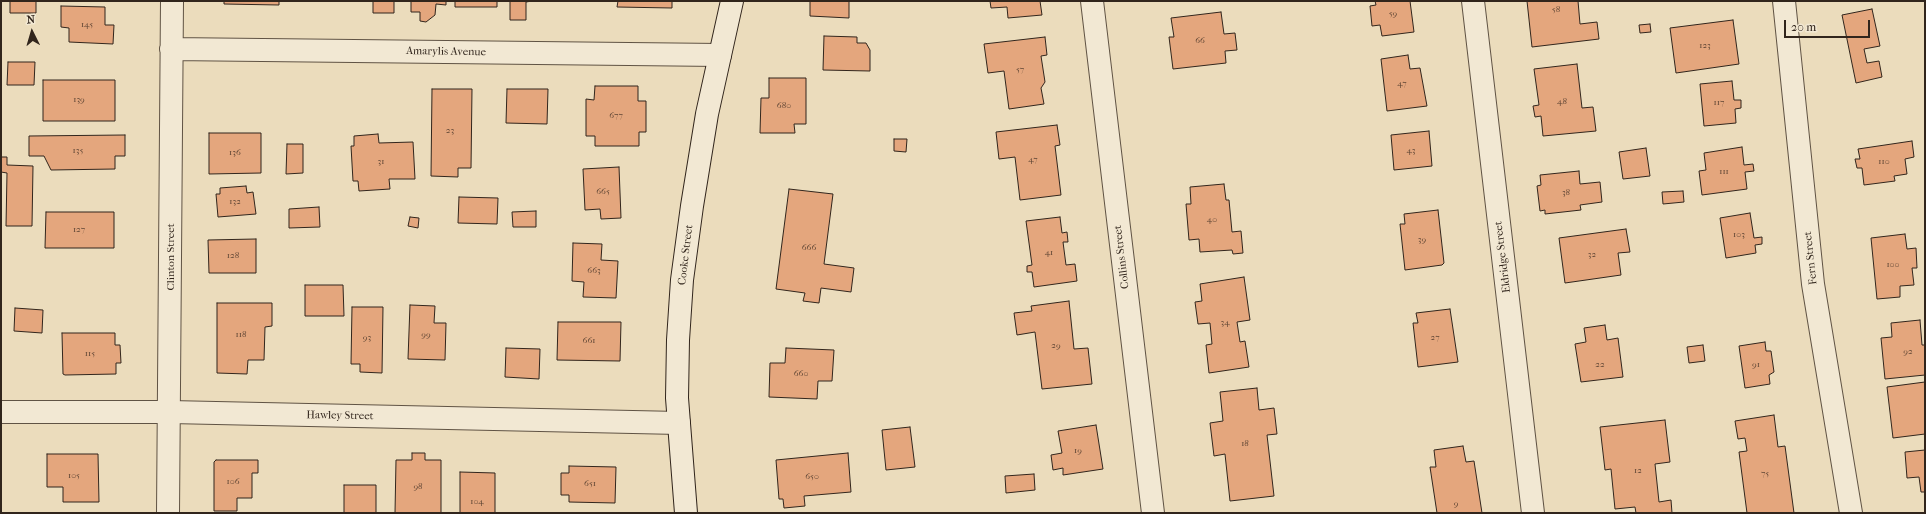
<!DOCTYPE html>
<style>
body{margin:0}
#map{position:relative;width:1926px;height:514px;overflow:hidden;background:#ebdcbc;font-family:"IM FELL French Canon",serif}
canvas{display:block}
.frame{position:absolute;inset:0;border:2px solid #31251c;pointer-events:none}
.north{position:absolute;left:12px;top:12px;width:40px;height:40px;-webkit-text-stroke:3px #f2e8d3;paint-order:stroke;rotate:355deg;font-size:11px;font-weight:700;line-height:16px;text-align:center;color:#31251c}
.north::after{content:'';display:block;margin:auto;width:14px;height:18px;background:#31251c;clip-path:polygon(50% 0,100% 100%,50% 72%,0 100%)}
.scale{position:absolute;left:1784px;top:20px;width:86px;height:18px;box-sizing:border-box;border:2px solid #31251c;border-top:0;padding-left:5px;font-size:12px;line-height:14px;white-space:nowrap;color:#31251c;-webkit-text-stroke:3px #f2e8d3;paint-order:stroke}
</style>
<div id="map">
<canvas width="1926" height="514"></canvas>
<div class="frame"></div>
<div class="north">N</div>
<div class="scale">20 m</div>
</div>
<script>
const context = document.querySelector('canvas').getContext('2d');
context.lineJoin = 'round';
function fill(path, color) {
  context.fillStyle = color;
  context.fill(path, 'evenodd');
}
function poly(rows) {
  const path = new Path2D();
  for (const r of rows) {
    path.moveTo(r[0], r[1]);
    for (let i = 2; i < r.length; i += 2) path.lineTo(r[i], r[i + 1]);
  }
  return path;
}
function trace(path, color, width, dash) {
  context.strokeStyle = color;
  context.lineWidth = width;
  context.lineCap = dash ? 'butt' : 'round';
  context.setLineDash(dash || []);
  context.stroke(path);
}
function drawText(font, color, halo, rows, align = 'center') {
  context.font = font + ' "IM FELL French Canon",serif';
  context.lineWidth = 3.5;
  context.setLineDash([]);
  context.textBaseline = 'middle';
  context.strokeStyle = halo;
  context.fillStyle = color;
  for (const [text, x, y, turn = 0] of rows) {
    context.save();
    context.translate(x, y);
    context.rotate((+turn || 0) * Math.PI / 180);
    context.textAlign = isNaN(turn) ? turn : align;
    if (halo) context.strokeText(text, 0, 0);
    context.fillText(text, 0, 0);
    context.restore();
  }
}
const building = poly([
 [10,1,36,1,36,13,10,13,10,1],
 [224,1,279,1,279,5,224,4,224,1],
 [373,1,394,1,394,13,373,13,373,1],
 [411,1,446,1,446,5,436,4,435,15,426,22,420,21,420,12,411,12,411,1],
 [455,1,497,1,497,7,455,7,455,1],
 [510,1,532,1,526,2,526,20,510,20,510,1],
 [618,1,672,1,672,8,617,7,618,1],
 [810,1,849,1,849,18,810,16,810,1],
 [990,1,1040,1,1042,15,1008,18,1007,7,991,8,990,1],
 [1375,1,1410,1,1414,32,1382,36,1380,25,1372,26,1370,6,1376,5,1375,1],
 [1527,1,1578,1,1580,24,1597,22,1599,39,1532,47,1527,1],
 [61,6,105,7,105,25,114,25,113,44,69,42,69,28,61,27,61,6],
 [1872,9,1880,46,1864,49,1867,63,1879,61,1882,77,1856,83,1842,15,1872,9],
 [1221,12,1224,34,1235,33,1237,50,1225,51,1226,63,1173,69,1169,37,1174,37,1171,18,1221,12],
 [1733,20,1739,64,1676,73,1670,28,1733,20],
 [1650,24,1651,32,1640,33,1639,25,1650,24],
 [824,36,857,37,857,43,866,43,870,50,870,71,823,70,824,36],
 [1045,37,1047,55,1041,56,1045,82,1041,88,1044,104,1009,109,1004,71,988,73,984,44,1045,37],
 [1408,55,1410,69,1420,68,1427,106,1387,111,1381,59,1408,55],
 [8,62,35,62,34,85,7,85,8,62],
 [1577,64,1582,108,1593,107,1596,131,1543,136,1541,116,1535,117,1533,106,1539,105,1534,69,1577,64],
 [769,78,806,78,806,124,794,124,795,133,760,133,761,98,769,98,769,78],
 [43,80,115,80,115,121,43,121,43,80],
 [1732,81,1734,100,1741,100,1741,108,1735,109,1736,123,1704,126,1700,84,1732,81],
 [595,86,638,86,638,101,646,101,646,132,639,132,639,146,595,146,595,136,586,136,586,99,594,100,595,86],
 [432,89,472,89,471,168,458,168,458,177,431,176,432,89],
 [507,89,548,89,547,124,506,123,507,89],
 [1057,125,1060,145,1055,146,1061,195,1020,200,1015,157,999,159,996,132,1057,125],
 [1429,131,1432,166,1394,170,1391,135,1429,131],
 [209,133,261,133,261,173,209,174,209,133],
 [378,134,379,143,413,142,415,179,389,179,390,189,359,191,358,181,353,181,351,146,354,146,354,136,378,134],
 [125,135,125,156,115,156,115,169,51,170,44,156,29,156,29,136,125,135],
 [894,139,907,139,906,152,894,151,894,139],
 [1912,141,1914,157,1905,159,1907,174,1894,176,1895,181,1864,185,1862,168,1857,168,1855,159,1860,159,1858,149,1912,141],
 [287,144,303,144,303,173,286,174,287,144],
 [1742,147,1744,165,1753,164,1754,171,1745,172,1747,189,1702,195,1699,171,1706,170,1704,153,1742,147],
 [1646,148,1650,176,1623,179,1619,152,1646,148],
 [1,157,7,157,7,165,33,166,32,226,6,226,7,173,1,172,1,157],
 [619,167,621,218,601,219,600,209,585,210,583,169,619,167],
 [1579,171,1580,184,1600,182,1602,202,1580,205,1581,210,1545,214,1545,210,1540,211,1537,186,1541,185,1540,175,1579,171],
 [1224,184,1226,200,1229,200,1232,232,1241,231,1243,253,1233,254,1232,250,1200,252,1199,239,1189,240,1186,204,1191,204,1190,187,1224,184],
 [246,186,247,193,253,192,256,214,218,217,216,194,220,194,220,188,246,186],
 [789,189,833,194,824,264,854,268,851,292,821,288,819,303,803,301,805,293,776,289,789,189],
 [1683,191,1684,202,1663,204,1662,192,1683,191],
 [459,197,498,198,497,224,458,223,459,197],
 [319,207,320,227,289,228,289,209,319,207],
 [1438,210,1444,263,1442,265,1405,270,1400,224,1405,224,1404,214,1438,210],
 [536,211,536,227,513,227,512,212,536,211],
 [46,212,114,212,114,248,45,248,46,212],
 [1750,213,1754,238,1762,237,1762,244,1755,245,1756,253,1726,258,1720,218,1750,213],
 [410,217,419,218,418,228,408,226,410,217],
 [1060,217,1062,233,1067,232,1068,242,1063,242,1066,265,1075,264,1077,281,1034,287,1032,272,1027,272,1027,266,1032,265,1026,221,1060,217],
 [1626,229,1630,252,1618,253,1621,275,1565,283,1559,238,1626,229],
 [1905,234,1907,249,1916,248,1917,268,1912,268,1914,285,1900,286,1900,297,1877,299,1871,238,1905,234],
 [256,239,256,273,209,273,208,240,256,239],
 [573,243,602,244,601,260,618,261,616,298,583,297,584,282,572,281,573,243],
 [1244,277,1250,320,1237,322,1240,342,1245,341,1249,367,1209,373,1206,345,1212,344,1210,323,1198,324,1195,302,1202,301,1200,284,1244,277],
 [305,285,343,285,344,316,305,316,305,285],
 [1069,301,1074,349,1088,348,1092,384,1042,389,1035,332,1017,335,1014,313,1032,311,1031,306,1069,301],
 [217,303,272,303,272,326,265,327,264,360,248,360,247,374,217,373,217,303],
 [410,305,435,306,434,323,446,323,445,360,408,359,410,305],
 [352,307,383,307,382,373,360,372,360,364,351,364,352,307],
 [15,308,43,310,42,333,14,331,15,308],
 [1450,309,1458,362,1418,367,1413,323,1418,323,1416,313,1450,309],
 [1920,320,1922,345,1925,345,1925,375,1885,379,1881,338,1892,337,1891,323,1920,320],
 [558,322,621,322,620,361,557,360,558,322],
 [1605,325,1607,340,1618,338,1623,377,1581,382,1575,344,1586,342,1584,328,1605,325],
 [62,333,115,333,115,345,120,345,121,363,116,363,116,374,65,375,63,374,62,333],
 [1765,342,1766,351,1771,351,1774,372,1769,375,1770,384,1745,388,1739,346,1765,342],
 [1703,345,1705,361,1689,363,1687,347,1703,345],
 [506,348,540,349,539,379,505,377,506,348],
 [786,348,834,350,832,381,818,381,817,399,769,397,770,363,785,363,786,348],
 [1925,382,1925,434,1893,438,1887,387,1925,382],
 [1257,388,1259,410,1274,408,1277,434,1267,435,1274,496,1230,501,1225,454,1214,456,1210,423,1223,421,1220,392,1257,388],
 [1774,415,1778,447,1785,446,1794,513,1747,513,1739,452,1747,451,1745,438,1738,439,1735,421,1774,415],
 [1665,420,1670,462,1655,464,1659,502,1671,500,1672,513,1636,513,1635,507,1615,509,1611,469,1605,470,1600,427,1665,420],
 [1096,425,1103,469,1063,475,1063,468,1053,470,1051,455,1062,453,1058,431,1096,425],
 [910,427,915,467,886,470,882,430,910,427],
 [1463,446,1466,462,1474,461,1482,513,1437,513,1430,467,1436,467,1434,450,1463,446],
 [1925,450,1925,492,1921,492,1919,477,1907,478,1905,452,1925,450],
 [412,453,425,453,425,460,441,460,441,513,395,513,396,460,412,460,412,453],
 [848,453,851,492,804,496,805,506,784,508,783,499,779,499,776,460,848,453],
 [47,454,98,454,99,502,63,502,63,487,47,487,47,454],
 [216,460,258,460,258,473,252,473,252,498,237,498,237,511,214,511,214,462,216,460],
 [569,466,616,467,615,503,569,502,569,495,561,495,561,473,569,473,569,466],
 [460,472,495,473,495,513,460,513,460,472],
 [1034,474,1035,490,1006,493,1005,476,1034,474],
 [344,485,376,485,376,513,344,513,344,485]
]);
const minor = poly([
 [1092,1,1153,513],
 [1473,1,1533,513],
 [1784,1,1813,284,1851,513],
 [171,49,720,55],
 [1,412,170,412,679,423],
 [168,513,172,1]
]);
const secondary = poly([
 [686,513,677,398,678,340,682,280,692,206,707,114,732,1]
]);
const numberNames = [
 ["58",1556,10],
 ["59",1393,14],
 ["145",87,25],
 ["66",1200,41],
 ["123",1705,46],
 ["57",1020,70],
 ["47",1402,84],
 ["139",79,100],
 ["48",1562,102],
 ["117",1719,103],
 ["680",784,106],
 ["677",616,116],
 ["23",450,131],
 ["135",78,151],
 ["43",1411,151],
 ["136",235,153],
 ["47",1033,160],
 ["31",381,162],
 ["110",1884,162],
 ["111",1724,172],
 ["665",603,192],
 ["38",1566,193],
 ["132",235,202],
 ["40",1212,220],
 ["127",79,230],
 ["103",1739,235],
 ["39",1422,240],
 ["666",809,248],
 ["41",1049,253],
 ["32",1592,255],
 ["128",233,256],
 ["100",1893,265],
 ["663",594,271],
 ["34",1225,323],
 ["118",241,335],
 ["99",426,335],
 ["93",367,338],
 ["27",1435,338],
 ["661",589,341],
 ["29",1056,346],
 ["92",1908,352],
 ["115",90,354],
 ["22",1600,365],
 ["91",1756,365],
 ["660",801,374],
 ["18",1245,444],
 ["19",1078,451],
 ["12",1638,471],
 ["75",1765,474],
 ["105",74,476],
 ["650",812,477],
 ["106",233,482],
 ["651",590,484],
 ["98",418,487],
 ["104",477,502],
 ["9",1456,504]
];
const streetNames = [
 ["Amarylis Avenue",446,52,1],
 ["Cooke Street",686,255,-83],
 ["Clinton Street",171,257,-90],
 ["Collins Street",1122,257,-97],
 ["Eldridge Street",1503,257,-97],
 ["Fern Street",1811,258,-96],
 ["Hawley Street",340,416,1]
];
fill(building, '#e4a67d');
trace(building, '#31251c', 1);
trace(minor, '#605344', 24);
trace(secondary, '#31251c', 24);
trace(minor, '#f2e8d3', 22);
trace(secondary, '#f2e8d3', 22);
drawText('9px', '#5e4534', null, numberNames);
drawText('11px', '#31251c', '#f2e8d3', streetNames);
</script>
